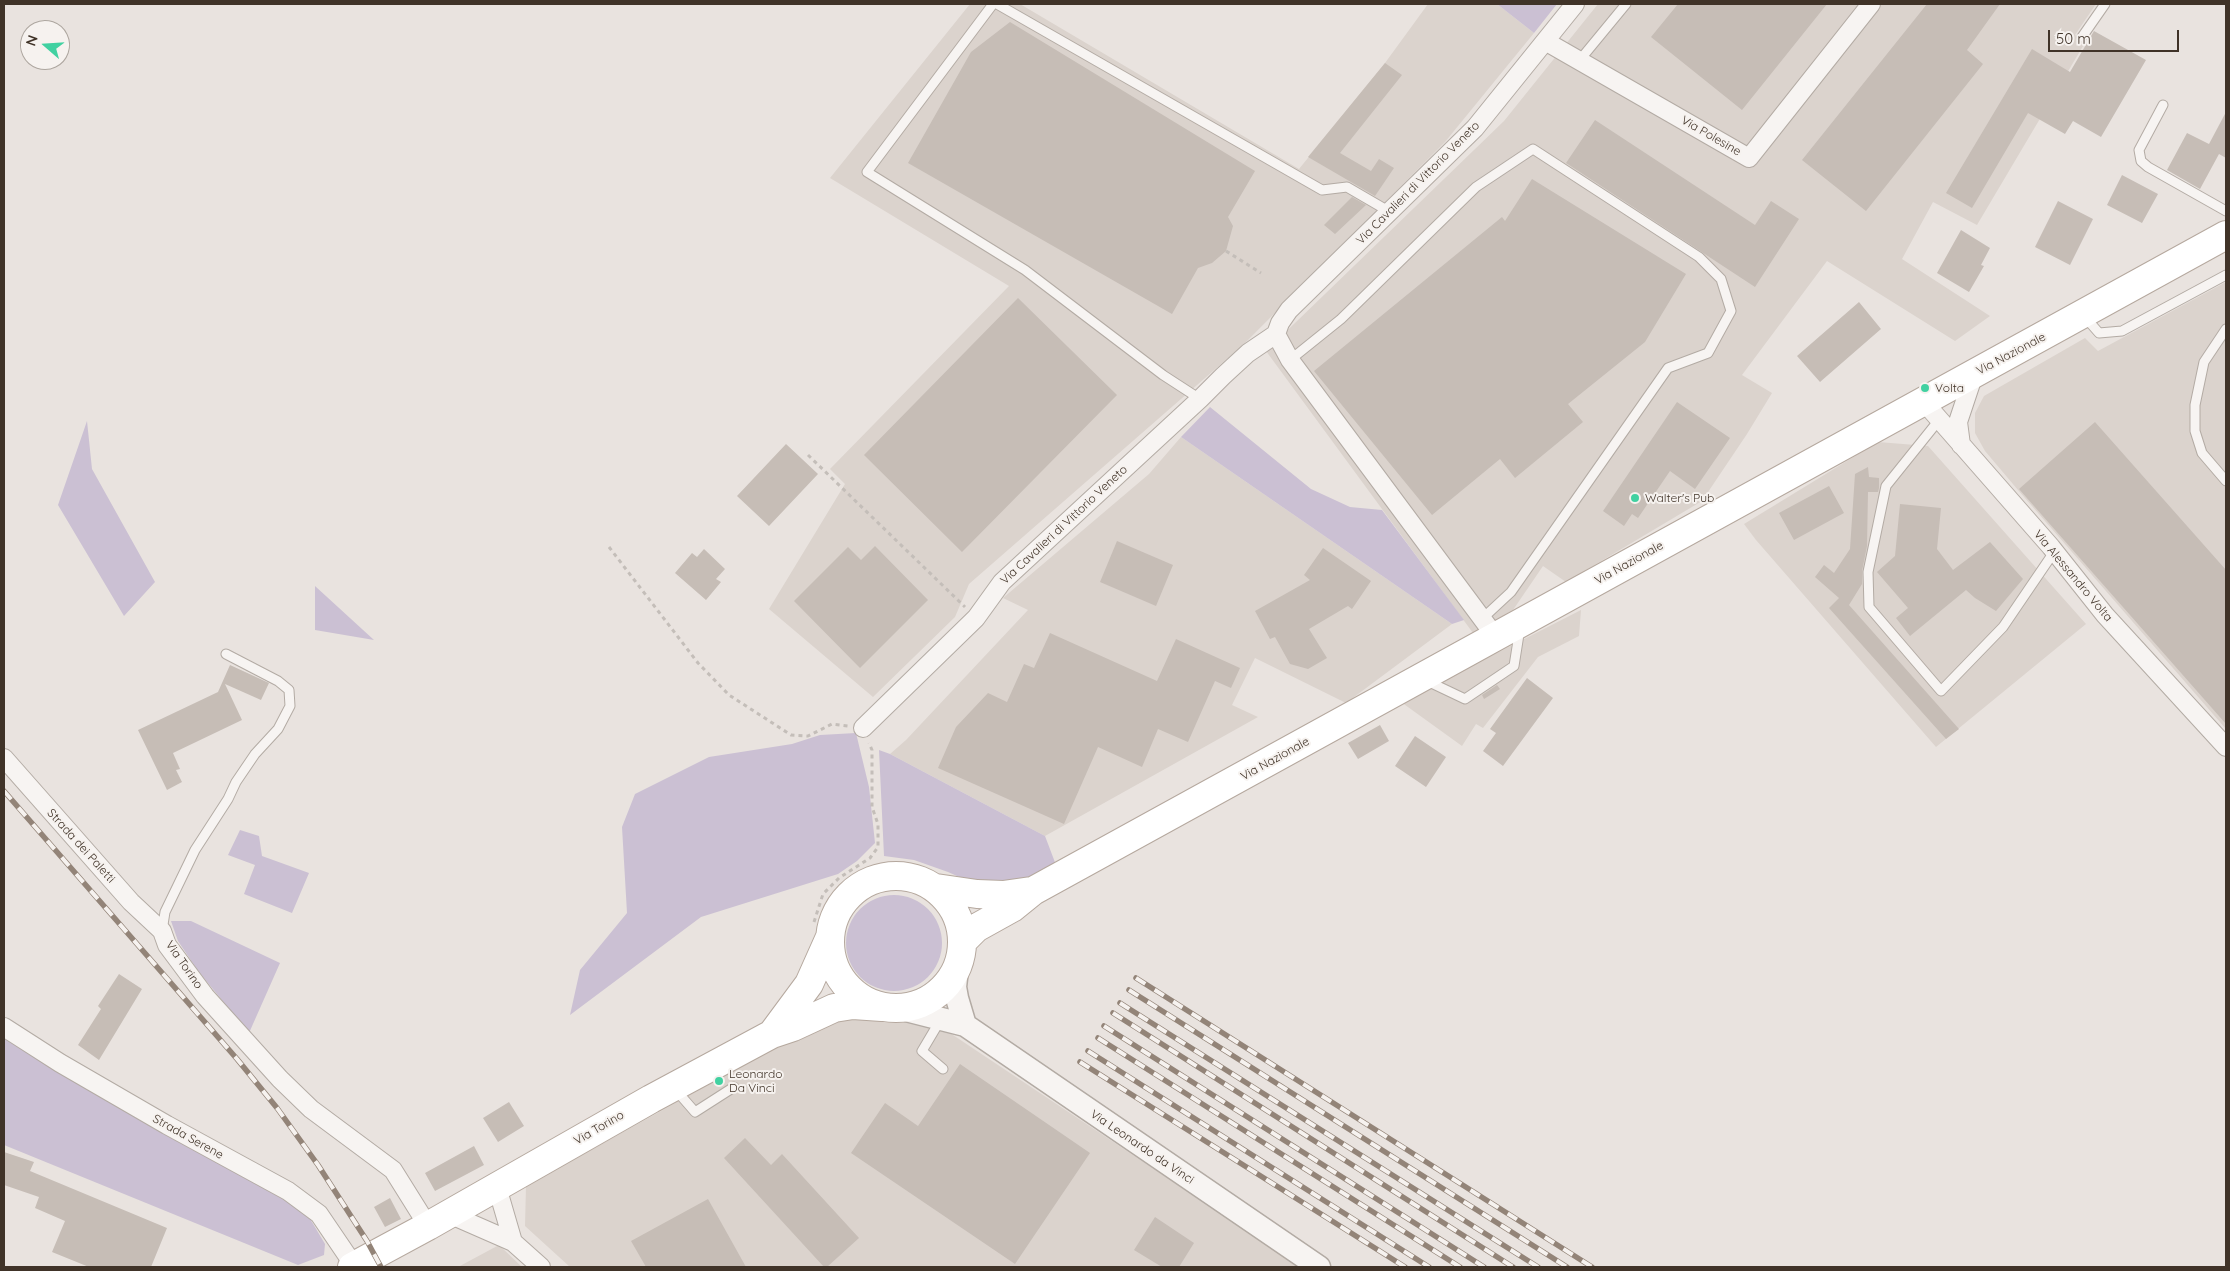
<!DOCTYPE html>
<style>
body{margin:0}
#map{position:relative;width:2230px;height:1271px;overflow:hidden;background:#e9e3df;font-family:Quicksand,sans-serif}
canvas{display:block}
.frame{position:absolute;inset:0;border:5px solid #403328;pointer-events:none}
.north{position:absolute;left:20px;top:20px;width:50px;height:50px;box-sizing:border-box;background:#f6f2ef;border:1px solid #ada69f;border-radius:50%;rotate:289deg;font-size:14px;font-weight:700;line-height:20px;text-align:center;color:#403328}
.north::after{content:'';display:block;margin:auto;width:18px;height:22px;background:#41d1a1;clip-path:polygon(50% 0,100% 100%,50% 72%,0 100%)}
.scale{position:absolute;left:2048px;top:30px;width:131px;height:22px;box-sizing:border-box;border:2px solid #403328;border-top:0;padding-left:6px;font-size:15px;line-height:18px;white-space:nowrap;color:#403328;-webkit-text-stroke:4px #f6f2ef;paint-order:stroke}
</style>
<div id="map">
<canvas width="2230" height="1271"></canvas>
<div class="frame"></div>
<div class="north">N</div>
<div class="scale">50 m</div>
</div>
<script>
const context = document.querySelector('canvas').getContext('2d');
context.lineJoin = 'round';
function fill(path, color) {
  context.fillStyle = color;
  context.fill(path, 'evenodd');
}
function poly(rows) {
  const path = new Path2D();
  for (const r of rows) {
    if (r.length === 3) {
      path.moveTo(r[0] + r[2], r[1]);
      path.arc(r[0], r[1], r[2], 0, 2 * Math.PI);
      continue;
    }
    path.moveTo(r[0], r[1]);
    for (let i = 2; i < r.length; i += 2) path.lineTo(r[i], r[i + 1]);
  }
  return path;
}
function trace(path, color, width, dash) {
  context.strokeStyle = color;
  context.lineWidth = width;
  context.lineCap = dash ? 'butt' : 'round';
  context.setLineDash(dash || []);
  context.stroke(path);
}
function drawText(font, color, halo, rows, align = 'center') {
  context.font = font + ' Quicksand,sans-serif';
  context.lineWidth = 4;
  context.setLineDash([]);
  context.textBaseline = 'middle';
  context.strokeStyle = halo;
  context.fillStyle = color;
  for (const [text, x, y, turn = 0] of rows) {
    context.save();
    context.translate(x, y);
    context.rotate((+turn || 0) * Math.PI / 180);
    context.textAlign = isNaN(turn) ? turn : align;
    if (halo) context.strokeText(text, 0, 0);
    context.fillText(text, 0, 0);
    context.restore();
  }
}
const built = poly([
 [970,4,1020,4,1299,169,1385,63,1428,4,1497,4,1534,33,1445,142,1244,344,969,584,955,617,873,697,769,609,845,484,830,469,1009,286,830,178],
 [1598,4,2096,4,2075,35,2086,41,1977,225,1933,202,1902,259,1990,316,1955,341,1827,261,1742,375,1772,393,1747,434,1702,501,1566,582,1543,566,1513,610,1473,633,1266,351,1504,121],
 [2226,282,2226,729,2018,490,1985,451,1975,433,1975,413,1984,396,2085,338,2098,351],
 [1181,437,1452,624,1346,703,1255,658,1232,705,1258,717,1045,836,890,754,906,740,1028,610,1003,598,1149,474],
 [1878,442,1928,446,2086,624,1936,747,1756,540,1744,524],
 [1581,610,1579,636,1538,657,1483,728,1476,724,1462,746,1401,702],
 [864,1016,923,1021,947,1031,1301,1267,570,1267,525,1226,526,1186,787,1041,845,1017],
 [499,1245,522,1267,458,1267]
]);
const green = poly([
 [1497,4,1557,4,1534,33],
 [1210,407,1311,489,1350,507,1382,510,1464,620,1452,624,1181,437],
 [87,421,92,469,155,582,124,616,58,505],
 [315,586,374,640,315,630],
 [856,733,869,787,875,843,857,861,838,874,701,917,570,1015,580,970,627,913,622,827,635,794,709,757,792,744,820,735],
 [879,750,890,754,1045,836,1056,865,1031,877,1004,883,975,884,948,872,914,860,884,856],
 [240,830,259,836,262,856,309,873,292,913,244,894,255,865,228,855],
 [894,943,48],
 [171,921,191,921,280,963,249,1033,198,971,178,941],
 [4,1036,286,1195,309,1217,325,1244,324,1255,298,1265,4,1145]
]);
const building = poly([
 [1678,4,1827,4,1742,110,1651,37],
 [1927,4,2000,4,1967,50,1983,64,1866,211,1802,160],
 [1010,22,1255,171,1228,217,1233,226,1226,251,1212,263,1198,268,1172,314,908,163,971,52],
 [2094,31,2146,60,2101,137,2073,121,2065,134,2028,113,1972,208,1946,193,2032,49,2070,72],
 [1385,63,1402,75,1340,153,1371,171,1379,159,1394,168,1375,196,1308,157],
 [2226,112,2226,158,2219,154,2200,189,2167,170,2187,133,2209,144],
 [1595,120,1755,225,1771,201,1799,219,1755,287,1566,163],
 [2122,175,2158,194,2142,223,2107,205],
 [1532,179,1686,274,1645,342,1568,404,1583,422,1515,478,1500,459,1432,515,1314,371,1502,217,1505,221],
 [1352,197,1366,205,1335,234,1324,225],
 [2058,201,2093,219,2070,265,2035,247],
 [1961,230,1990,248,1981,265,1984,266,1969,292,1937,273],
 [1018,298,1117,395,962,552,864,455],
 [1859,302,1881,329,1820,382,1797,356],
 [1677,402,1730,438,1695,489,1670,471,1638,518,1632,514,1624,526,1603,511],
 [2095,422,2226,570,2226,724,2019,489],
 [786,444,818,474,769,526,737,496],
 [1868,467,1869,477,1879,478,1879,488,1878,492,1868,492,1867,546,1862,571,1862,584,1849,605,1959,729,1946,739,1829,608,1839,598,1815,577,1824,565,1834,573,1850,549,1855,474],
 [1829,486,1844,513,1794,540,1779,513],
 [1900,504,1941,508,1937,549,1953,570,1990,542,2023,579,1996,611,1975,598,1966,590,1910,636,1896,618,1908,608,1877,572,1895,556],
 [1117,541,1173,565,1156,606,1100,582],
 [875,546,928,600,860,668,794,601,848,547,861,560],
 [1323,548,1371,581,1352,609,1348,606,1309,629,1327,658,1308,669,1290,664,1275,637,1270,639,1255,611,1310,580,1304,575],
 [704,549,725,569,716,579,721,582,706,600,675,573,692,553,697,557],
 [1050,633,1157,681,1176,639,1240,668,1231,688,1215,681,1188,742,1158,729,1142,767,1098,747,1064,824,938,768,956,727,988,693,1007,702,1024,664,1034,668],
 [230,665,269,683,261,700,225,684,242,720,173,753,180,769,176,770,182,782,167,790,138,730,218,692],
 [1527,678,1553,698,1503,766,1483,751,1496,733,1490,729],
 [1497,685,1500,689,1484,699,1482,695],
 [1380,725,1389,741,1358,759,1348,743],
 [1415,736,1446,757,1426,787,1395,766],
 [119,974,142,989,99,1060,78,1045,101,1009,98,1006],
 [960,1064,1090,1153,1015,1264,851,1153,885,1103,918,1126],
 [509,1102,524,1126,498,1142,483,1118],
 [745,1138,771,1165,782,1154,859,1238,827,1267,824,1267,724,1158],
 [474,1146,484,1165,435,1191,425,1173],
 [4,1152,34,1162,30,1171,167,1228,151,1267,89,1267,52,1252,65,1221,35,1208,39,1197,4,1185],
 [390,1198,401,1219,385,1227,374,1207],
 [708,1199,746,1267,646,1267,631,1241],
 [1155,1217,1194,1243,1179,1267,1162,1267,1134,1250]
]);
const path = poly([
 [1226,251,1261,273],
 [808,455,965,607],
 [609,547,698,663,729,695,791,735,808,736,832,724,848,726],
 [814,922,823,894,839,878,870,858,878,847,878,824,872,807,872,750,869,743]
]);
const service = poly([
 [993,4,867,172,1025,270,1163,375,1200,399],
 [997,4,1322,190,1347,187,1390,212],
 [2082,37,2105,4],
 [1579,61,1626,4],
 [2163,105,2139,150,2141,161,2148,167,2226,211],
 [2085,317,2099,333,2122,331,2226,275],
 [2226,329,2204,362,2195,405,2195,431,2202,453,2226,481],
 [1290,360,1341,319,1476,187,1533,149,1699,257,1721,279,1731,311,1708,353,1668,368,1511,592,1483,618],
 [1939,420,1886,486,1868,572,1869,607,1941,691,2003,627,2054,552],
 [1425,680,1465,699,1514,666,1520,628],
 [162,931,165,912,195,850,228,799,236,782,255,754,278,729,290,706,289,690,278,681,226,654],
 [941,1019,922,1051,943,1069],
 [675,1089,695,1112,734,1087]
]);
const minor = poly([
 [1545,41,1749,158,1871,4],
 [1924,402,2051,547,2105,615,2226,747],
 [1961,445,1958,422,1974,374],
 [1495,636,1290,360,1276,334,1280,323,1289,310,1475,128,1575,4],
 [863,728,976,618,1002,582,1200,399,1223,376,1248,353,1276,334],
 [4,758,131,902,162,931,167,945,205,996,280,1079,311,1109,393,1170,428,1226],
 [4,1027,60,1063,167,1125,288,1191,319,1214,355,1267],
 [497,1187,513,1242],
 [449,1214,513,1242,541,1267]
]);
const tertiary = poly([
 [957,969,955,987,957,998,965,1025],
 [902,1009,965,1025,1319,1267]
]);
const primary = poly([
 [896,942,66],
 [936,888,977,894,1003,895,1031,891],
 [963,941,976,928,1012,908,1033,891,2226,235],
 [772,1034,809,984,830,937],
 [352,1267,428,1226,651,1099,772,1034,793,1027,834,1008,853,1005,882,1007]
]);
const rail = poly([
 [4,791,237,1059,277,1108,318,1165,367,1241,381,1267],
 [1136,978,1592,1267],
 [1129,990,1567,1267],
 [1120,1003,1538,1267],
 [1113,1013,1513,1267],
 [1104,1026,1484,1267],
 [1098,1038,1460,1267],
 [1088,1051,1429,1267],
 [1080,1062,1405,1267]
]);
const markers = [
 [1925,388,5,"#41d1a1"],
 [1635,498,5,"#41d1a1"],
 [719,1081,5,"#41d1a1"]
];
const streetNames = [
 ["Via Polesine",1711,136,30],
 ["Via Cavalieri di Vittorio Veneto",1418,183,-45],
 ["Via Nazionale",2011,354,-28],
 ["Via Cavalieri di Vittorio Veneto",1064,525,-43],
 ["Via Nazionale",1629,563,-29],
 ["Via Alessandro Volta",2073,576,50],
 ["Via Nazionale",1275,759,-29],
 ["Strada dei Paletti",81,846,48],
 ["Via Torino",184,965,55],
 ["Via Torino",599,1128,-30],
 ["Strada Serene",188,1137,29],
 ["Via Leonardo da Vinci",1142,1147,34]
];
const poiNames = [
 ["Volta",1935,388],
 ["Walter's Pub",1645,498],
 ["Leonardo",729,1074],
 ["Da Vinci",729,1088]
];
fill(built, '#dbd3cd');
fill(green, '#cbc0d3');
fill(building, '#c6bdb6');
trace(service, '#b3aba4', 11);
trace(minor, '#b3aba4', 20);
trace(tertiary, '#b3aba4', 25);
trace(primary, '#b5a89e', 30);
trace(path, '#c4beb9', 3, [4, 4]);
trace(service, '#f7f4f2', 9);
trace(minor, '#f7f4f2', 18);
trace(tertiary, '#f7f4f2', 22);
trace(primary, '#fff', 28);
trace(rail, '#938478', 5.5);
trace(rail, '#f6f2ef', 4, [11]);
for (const [x, y, r, color] of markers) {
  const dot = new Path2D();
  dot.arc(x, y, r, 0, 2 * Math.PI);
  context.fillStyle = color;
  context.fill(dot);
  trace(dot, '#f6f2ef', 2);
}
drawText('12px', '#403328', '#f6f2ef', streetNames);
drawText('12px', '#403328', '#f6f2ef', poiNames, 'left');
</script>
